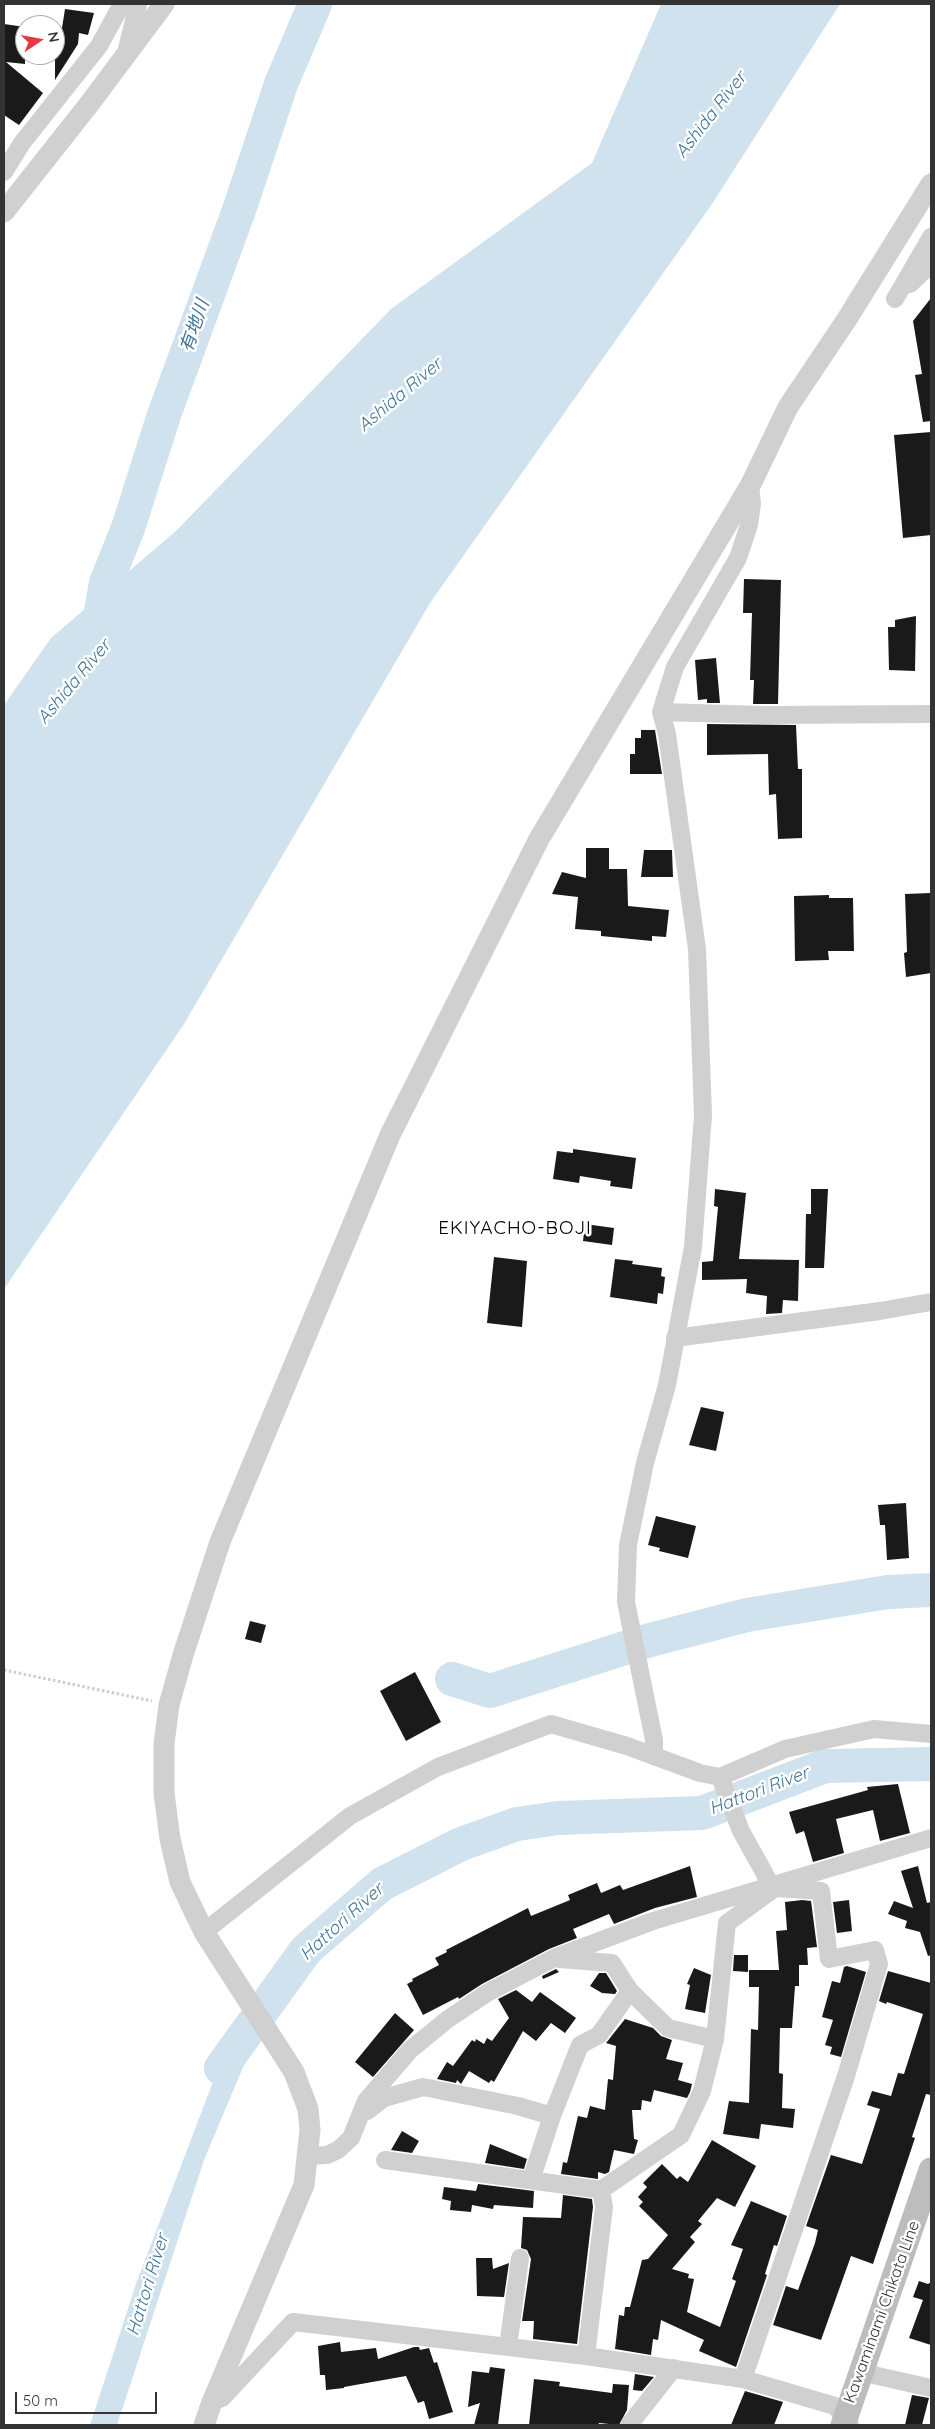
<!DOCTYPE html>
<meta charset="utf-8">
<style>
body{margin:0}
#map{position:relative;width:935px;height:2429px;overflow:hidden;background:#fff;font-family:Quicksand,sans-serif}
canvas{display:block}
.frame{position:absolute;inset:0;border:5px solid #333;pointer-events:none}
.north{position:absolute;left:15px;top:15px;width:50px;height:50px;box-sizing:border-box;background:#fff;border:1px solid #adadad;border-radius:50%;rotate:78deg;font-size:14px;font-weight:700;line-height:20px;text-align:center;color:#333}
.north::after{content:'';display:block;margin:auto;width:18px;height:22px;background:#e63946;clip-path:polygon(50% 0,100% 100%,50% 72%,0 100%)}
.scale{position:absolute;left:15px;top:2392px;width:142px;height:22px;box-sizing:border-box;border:2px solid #333;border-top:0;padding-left:6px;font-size:15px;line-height:18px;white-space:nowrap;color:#333;-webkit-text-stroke:4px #fff;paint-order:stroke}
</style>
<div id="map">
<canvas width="935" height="2429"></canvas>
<div class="frame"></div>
<div class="north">N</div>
<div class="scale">50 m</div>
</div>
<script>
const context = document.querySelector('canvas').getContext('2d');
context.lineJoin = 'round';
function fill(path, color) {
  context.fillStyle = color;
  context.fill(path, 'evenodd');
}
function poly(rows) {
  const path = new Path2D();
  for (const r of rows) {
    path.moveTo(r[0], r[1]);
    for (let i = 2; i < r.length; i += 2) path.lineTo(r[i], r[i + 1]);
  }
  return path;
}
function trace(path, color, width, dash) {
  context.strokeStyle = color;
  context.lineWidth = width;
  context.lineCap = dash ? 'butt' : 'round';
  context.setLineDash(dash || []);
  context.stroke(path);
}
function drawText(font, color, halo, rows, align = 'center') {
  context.font = font + ' Quicksand,"Noto Sans JP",sans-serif';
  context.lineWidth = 5;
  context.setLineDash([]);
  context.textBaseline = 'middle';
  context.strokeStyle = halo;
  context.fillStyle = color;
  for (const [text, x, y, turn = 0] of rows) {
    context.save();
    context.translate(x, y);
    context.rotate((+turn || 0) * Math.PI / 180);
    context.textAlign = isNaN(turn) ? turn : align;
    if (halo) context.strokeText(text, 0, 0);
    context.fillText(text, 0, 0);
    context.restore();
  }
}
const water = poly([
 [661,4,840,4,712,204,430,603,184,1024,4,1289,4,705,51,638,177,530,391,309,592,163],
 [238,2016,254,2041,204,2160,117,2425,90,2425,136,2284]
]);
const river = poly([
 [96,638,106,583,128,528,164,415,239,210,281,84,315,4],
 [452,1679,490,1691,650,1640,747,1615,888,1592,931,1590],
 [221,2068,306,1950,382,1884,461,1844,517,1824,558,1818,702,1813,825,1766,931,1764]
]);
const building = poly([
 [65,9,94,13,88,35,79,33,78,44,55,80,55,27,62,28],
 [4,24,25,27,25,64,6,62,43,93,19,125,4,115],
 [931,298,931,421,923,422,915,375,922,374,913,321],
 [931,432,931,535,903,538,894,435],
 [744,579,781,580,778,704,753,704,754,680,750,680,752,613,743,613],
 [916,616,915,671,889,670,888,627,895,627,895,620],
 [716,658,720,703,707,703,707,699,698,700,695,660],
 [707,724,796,725,798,769,802,769,802,838,778,839,776,794,769,795,768,754,707,755],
 [641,730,655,730,662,774,630,774,630,754,635,754,635,738,641,738],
 [586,848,609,848,609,869,627,869,628,906,669,910,666,937,652,936,652,941,601,936,601,931,575,929,578,897,552,894,562,872,586,878],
 [644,850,672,850,673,877,641,877],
 [931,893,931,973,906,977,904,953,907,952,905,894],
 [829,895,829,898,853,898,854,951,828,951,829,960,795,961,794,896],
 [573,1149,636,1158,632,1189,610,1186,611,1181,580,1176,579,1183,553,1179,557,1151,573,1153],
 [715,1189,746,1193,739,1259,799,1260,798,1301,783,1300,782,1313,766,1314,767,1296,746,1293,747,1279,702,1280,702,1262,713,1261,718,1207,714,1206],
 [811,1189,828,1189,824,1268,805,1268,806,1214,811,1214],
 [585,1224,614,1228,612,1245,583,1241],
 [494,1257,527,1261,522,1327,487,1323],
 [615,1259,633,1261,632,1264,662,1268,661,1276,665,1277,663,1294,658,1293,657,1304,610,1297],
 [701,1407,724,1412,716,1451,689,1445],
 [906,1503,909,1558,887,1560,885,1525,880,1525,878,1505],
 [656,1516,696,1526,688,1558,659,1551,660,1548,648,1545],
 [250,1621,266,1625,261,1643,245,1639],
 [415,1672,441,1722,406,1741,380,1691],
 [898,1784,910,1833,880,1841,873,1810,836,1819,844,1853,813,1862,804,1831,796,1834,789,1812,868,1790,867,1787],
 [690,1866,697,1897,655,1908,614,1924,609,1914,573,1929,577,1938,549,1949,482,1984,459,1999,458,1997,423,2015,407,1984,413,1981,412,1979,439,1965,435,1958,447,1952,446,1950,528,1908,531,1916,570,1900,568,1895,597,1883,601,1893,620,1885,623,1890],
 [918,1866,927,1903,931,1902,931,1955,928,1956,920,1932,905,1928,907,1921,888,1914,894,1901,913,1908,901,1871],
 [802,1900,811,1901,817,1947,807,1948,808,1965,799,1965,799,1986,795,1986,792,2028,780,2028,779,2073,783,2074,782,2108,795,2109,793,2128,761,2124,759,2139,723,2134,729,2101,749,2103,751,2029,758,2030,759,1987,749,1987,749,1970,779,1970,776,1931,787,1930,785,1902],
 [849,1900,852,1931,837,1933,833,1902],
 [734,1955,748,1955,748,1972,733,1971],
 [847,1966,866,1972,841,2057,830,2054,832,2047,825,2045,833,2020,822,2017,832,1981,840,1983,844,1967],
 [694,1968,711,1975,705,2013,685,2009,690,1985,687,1984],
 [556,1969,559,1972,543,1979,542,1976],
 [888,1971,931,1983,931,2095,926,2094,912,2137,915,2138,873,2264,851,2256,821,2340,773,2325,786,2286,798,2290,815,2243,818,2230,806,2226,831,2155,862,2164,880,2109,867,2105,872,2091,891,2096,898,2073,904,2074,923,2014,887,2002,886,2004,879,2001],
 [599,1973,606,1973,617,1991,615,1994,602,1993,590,1986],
 [516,1990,532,2002,540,1992,576,2018,565,2033,551,2023,536,2041,523,2031,494,2082,491,2080,489,2083,469,2071,461,2084,457,2080,456,2083,437,2079,447,2062,453,2066,472,2040,475,2042,476,2039,484,2044,487,2038,492,2041,509,2018,498,1999],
 [395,2013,414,2030,373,2077,355,2062],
 [625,2019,653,2028,661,2036,672,2040,666,2059,683,2063,678,2080,692,2084,690,2092,687,2098,654,2090,651,2102,642,2100,641,2110,632,2110,634,2139,638,2140,634,2154,614,2150,609,2172,605,2174,598,2172,598,2179,561,2174,563,2162,567,2163,578,2116,587,2118,590,2106,605,2110,608,2079,613,2080,616,2046,606,2043],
 [402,2131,419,2141,412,2153,391,2150],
 [712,2140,756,2166,735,2207,717,2198,698,2221,702,2224,690,2237,695,2242,672,2269,689,2274,688,2278,694,2279,687,2312,720,2327,736,2281,732,2279,743,2249,731,2245,751,2201,787,2216,777,2246,774,2245,765,2274,767,2275,736,2367,699,2351,704,2340,661,2320,658,2340,653,2339,651,2355,615,2349,619,2315,624,2316,625,2307,630,2307,642,2260,648,2259,668,2235,639,2206,643,2202,638,2197,647,2187,643,2183,662,2164,677,2179,680,2176,688,2182],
 [490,2144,527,2159,524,2169,485,2163],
 [478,2184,534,2191,533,2208,494,2205,493,2209,472,2205,471,2212,450,2210,451,2201,442,2199,444,2187,476,2191],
 [563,2195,592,2199,593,2207,577,2344,533,2339,534,2321,522,2321,531,2259,527,2250,521,2248,523,2217,561,2218],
 [476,2258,492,2258,493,2269,509,2263,504,2297,477,2296],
 [919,2281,928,2284,931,2282,931,2345,909,2338,923,2300,913,2297],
 [340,2342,341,2352,376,2348,378,2359,414,2347,419,2347,420,2350,429,2348,434,2363,437,2362,453,2412,429,2419,424,2401,418,2403,406,2376,344,2387,344,2388,326,2390,325,2375,320,2375,318,2346],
 [490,2367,505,2369,498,2425,474,2425,480,2403,468,2407,472,2371,489,2373],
 [635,2374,654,2377,642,2391,633,2390],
 [534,2379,560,2382,559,2386,612,2393,613,2384,629,2385,627,2410,619,2425,599,2423,598,2425,529,2425],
 [745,2391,783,2402,774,2425,731,2425],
 [912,2395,929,2398,922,2425,905,2425]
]);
const path = poly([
 [4,1670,152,1701]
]);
const minor = poly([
 [126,53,138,4],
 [4,172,22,143,99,46,122,4],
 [910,284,931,264],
 [895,299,931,237],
 [661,712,764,715,931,714],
 [675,1338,880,1311,931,1302],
 [654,1755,654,1740,626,1602,628,1545,645,1463,667,1385,693,1247,703,1115,697,949,667,734,661,712,675,667,738,558,749,525,752,504,750,486],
 [720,1777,741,1831,771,1885,775,1888,821,1891,829,1959,875,1950,879,1964,846,2076,743,2379],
 [204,1932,350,1816,438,1767,551,1724,627,1746,700,1773,720,1777,785,1749,874,1729,931,1734],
 [559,1959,612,1963,630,1991,668,2028,715,2039],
 [367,2111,384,2098,423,2087,518,2106,552,2116],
 [308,2156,327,2155,338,2150,351,2138,366,2101,410,2050,448,2019,487,1993,554,1958,653,1921,931,1838],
 [385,2160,601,2190],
 [531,2180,552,2116,580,2045,599,2035,630,1991],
 [508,2347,520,2258],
 [586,2356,604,2207,601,2190,681,2135,702,2091,715,2039,727,1923,775,1888],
 [860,2372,931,2388],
 [212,2402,222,2398,293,2322,586,2356,743,2379,835,2406,850,2425],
 [629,2425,674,2368]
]);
const tertiary = poly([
 [4,212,90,103,164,4],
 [204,2425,212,2402,304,2185,310,2130,308,2109,294,2072,204,1932,180,1882,170,1839,164,1793,164,1744,169,1705,183,1655,220,1542,390,1135,539,839,750,486,788,407,847,319,931,184]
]);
const secondary = poly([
 [843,2425,931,2170]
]);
const streetNames = [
 ["Kawaminami Chikata Line",882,2312,-70]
];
const waterNames = [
 ["Ashida River",711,115,-52],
 ["有地川",195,326,-71],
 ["Ashida River",400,395,-40],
 ["Ashida River",74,682,-50],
 ["Hattori River",759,1791,-21],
 ["Hattori River",342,1922,-42],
 ["Hattori River",148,2285,-73]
];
const quarterNames = [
 ["EKIYACHO-BOJI",515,1228]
];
fill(water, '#cfe2ee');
trace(river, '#cfe2ee', 34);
fill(building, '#1a1a1a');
trace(path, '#cdcdcd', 3, [2.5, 2.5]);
trace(minor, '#d0d0d0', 18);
trace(tertiary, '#d0d0d0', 21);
trace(secondary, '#bdbdbd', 25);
drawText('16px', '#333', '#fff', streetNames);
drawText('italic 18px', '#3f7597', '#fff', waterNames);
context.letterSpacing = '1px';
drawText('19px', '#000', '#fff', quarterNames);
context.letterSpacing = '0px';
</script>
